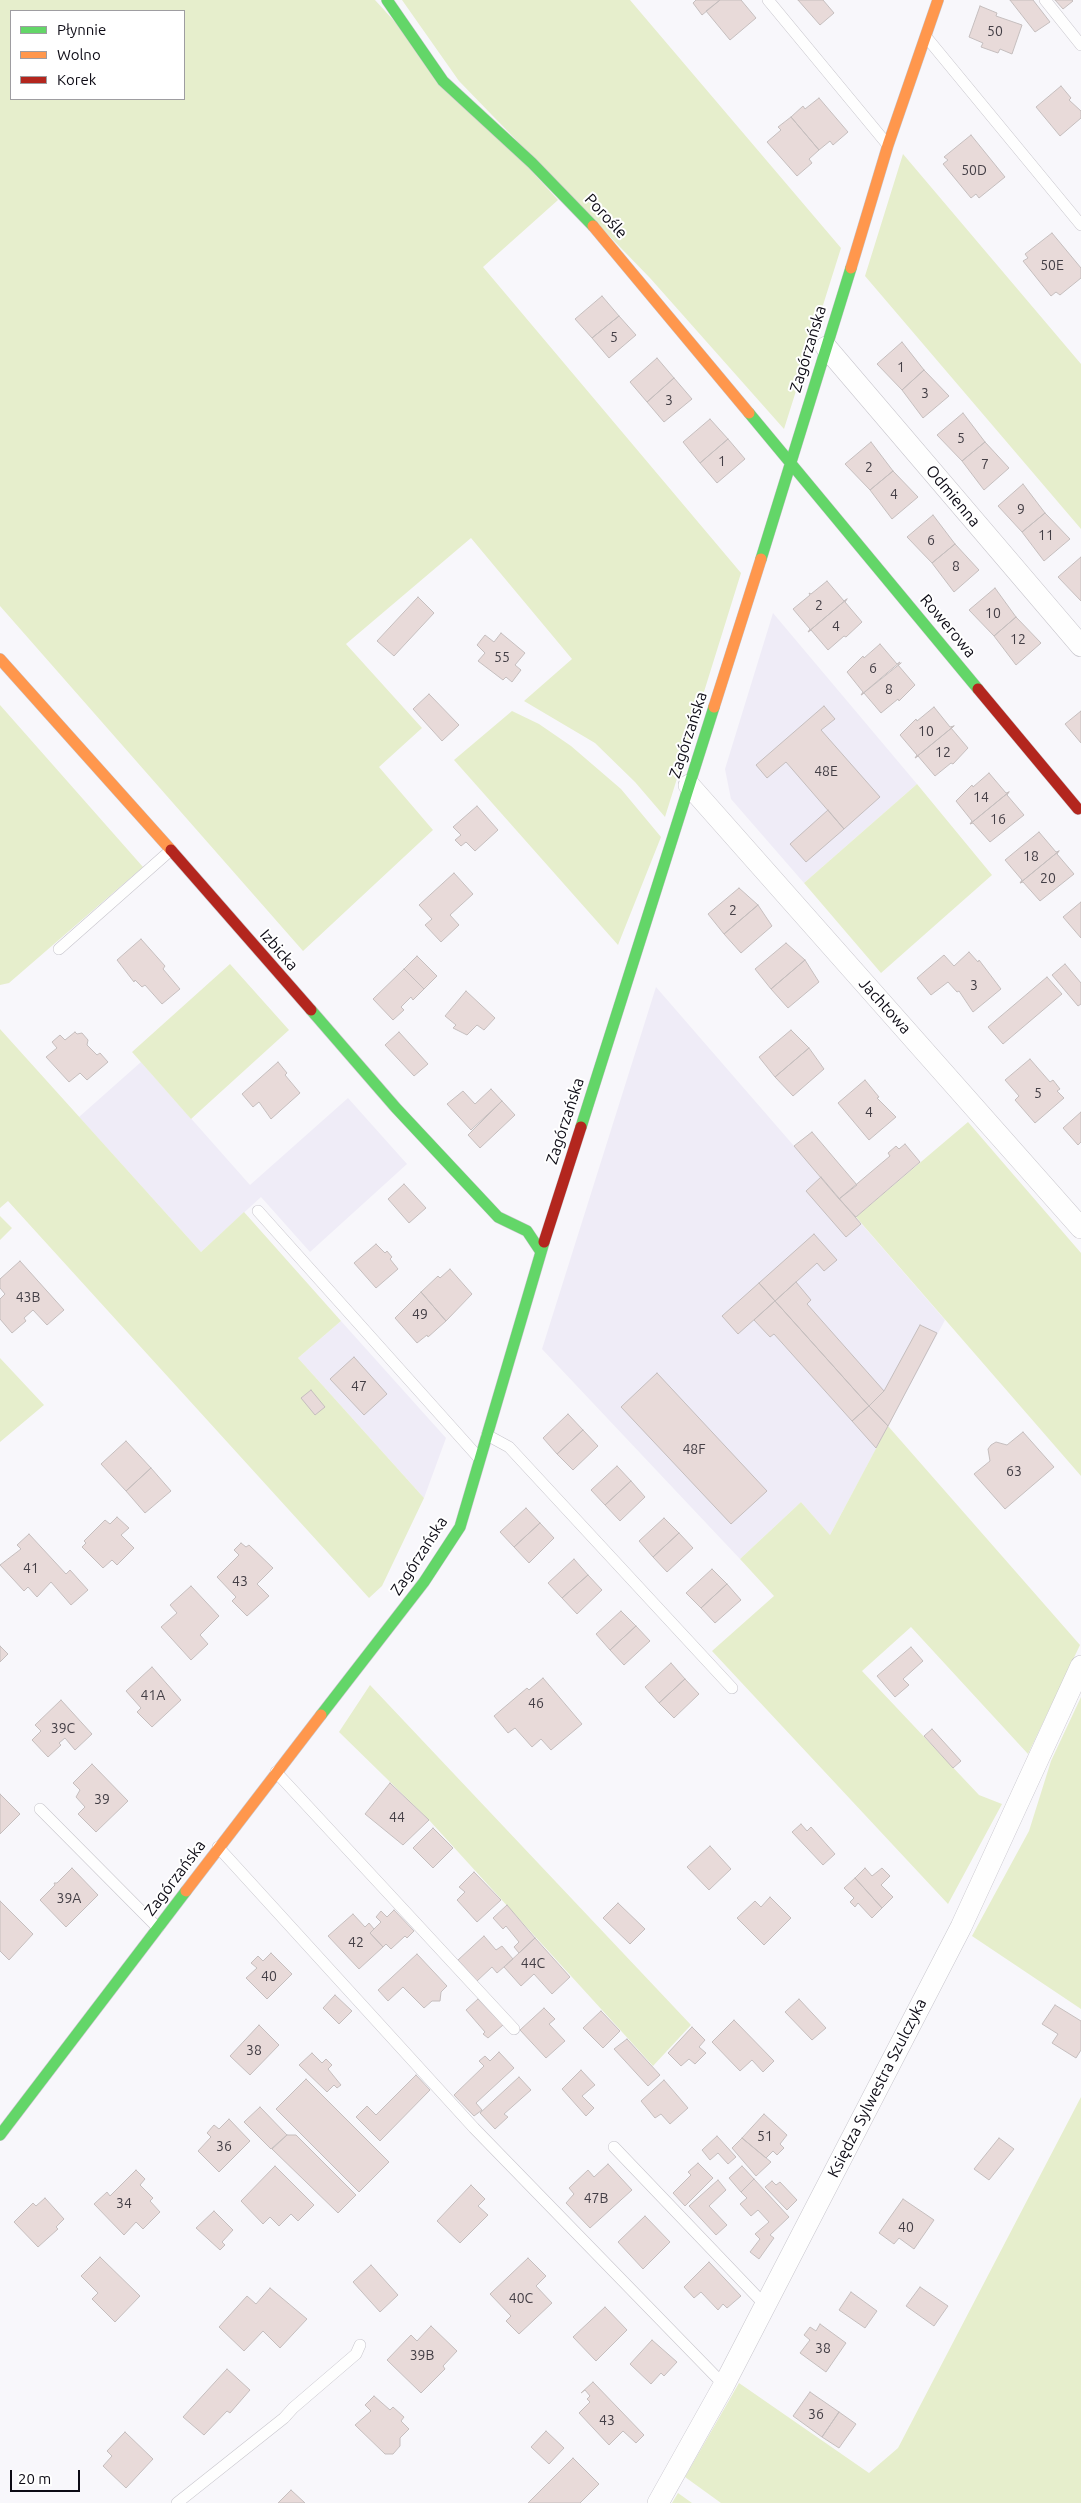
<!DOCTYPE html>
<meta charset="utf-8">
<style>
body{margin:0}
#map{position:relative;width:1081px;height:2503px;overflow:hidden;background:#f8f7fb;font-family:Ubuntu,sans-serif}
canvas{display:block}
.legend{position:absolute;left:10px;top:10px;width:175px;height:90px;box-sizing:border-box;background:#fff;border:1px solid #9e9da1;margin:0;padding:6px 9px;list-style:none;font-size:15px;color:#0c0a14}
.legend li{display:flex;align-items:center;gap:10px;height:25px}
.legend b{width:25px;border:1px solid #9e9da1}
.scale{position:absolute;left:10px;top:2470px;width:70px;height:22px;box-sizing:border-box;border:2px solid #0c0a14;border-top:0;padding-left:6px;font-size:15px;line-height:18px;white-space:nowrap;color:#0c0a14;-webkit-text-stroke:4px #fff;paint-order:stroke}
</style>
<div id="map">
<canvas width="1081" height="2503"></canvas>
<ul class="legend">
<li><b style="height:6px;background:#63d668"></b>Płynnie</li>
<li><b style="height:6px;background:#ff974d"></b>Wolno</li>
<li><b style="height:6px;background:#b3261e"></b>Korek</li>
</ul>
<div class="scale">20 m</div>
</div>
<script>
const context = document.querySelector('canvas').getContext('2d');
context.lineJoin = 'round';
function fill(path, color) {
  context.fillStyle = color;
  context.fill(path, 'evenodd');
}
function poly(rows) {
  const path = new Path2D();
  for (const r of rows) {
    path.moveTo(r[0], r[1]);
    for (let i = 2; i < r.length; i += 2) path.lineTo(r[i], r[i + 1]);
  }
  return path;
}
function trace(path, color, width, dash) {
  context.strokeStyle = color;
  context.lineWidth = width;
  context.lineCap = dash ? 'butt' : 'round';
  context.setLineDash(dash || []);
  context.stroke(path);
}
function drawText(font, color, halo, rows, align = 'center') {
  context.font = font + ' Ubuntu,sans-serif';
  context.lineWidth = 4;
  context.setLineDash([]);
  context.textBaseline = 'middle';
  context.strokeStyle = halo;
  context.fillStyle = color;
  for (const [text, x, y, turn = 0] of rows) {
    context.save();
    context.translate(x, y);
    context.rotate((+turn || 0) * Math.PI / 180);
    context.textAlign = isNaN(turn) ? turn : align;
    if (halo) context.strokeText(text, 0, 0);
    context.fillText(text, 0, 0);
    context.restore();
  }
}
const built = poly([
 [773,613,917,784,804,883,731,799,725,769],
 [656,987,945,1320,830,1535,801,1502,740,1559,542,1349],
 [141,1062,250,1185,348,1098,407,1164,310,1252,261,1197,201,1252,79,1117],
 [341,1321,446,1438,424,1498,298,1358]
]);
const green = poly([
 [0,0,375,0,558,200,483,267,741,573,665,817,635,782,595,743,524,701,572,659,471,538,346,644,422,728,379,767,433,830,303,951,0,606],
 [11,11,184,11,184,99,11,99],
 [402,0,630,0,841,248,784,429,650,278,459,81],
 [903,154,1081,364,1081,529,865,276],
 [0,705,143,867,9,983,0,985],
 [512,711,539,724,571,746,621,789,661,837,618,945,454,760],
 [917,784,992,875,881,973,804,883],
 [230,964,289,1030,191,1119,132,1052],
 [0,1029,201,1252,244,1212,341,1321,298,1358,424,1498,382,1586,369,1598,8,1201,0,1208],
 [968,1122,1081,1253,1081,1476,856,1217],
 [0,1216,12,1228,0,1240],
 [0,1358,44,1405,0,1442],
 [888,1426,1080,1645,1028,1754,911,1627,862,1671,979,1795,1002,1804,948,1904,712,1651,774,1596,740,1559,801,1502,830,1535],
 [370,1685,691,2025,653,2066,429,1820,339,1732],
 [1081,1697,1081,2009,972,1936,1029,1831,1051,1761],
 [1081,2097,1081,2503,721,2503,685,2477,739,2383,869,2473,898,2448],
 [678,2493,692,2503,672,2503]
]);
const building = poly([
 [696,0,720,0,702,15,693,3,696,0],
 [720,0,741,0,756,18,730,40,706,11,720,0],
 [798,0,823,0,834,13,820,25,798,0],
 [1010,0,1033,0,1050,22,1035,32,1010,0],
 [1055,0,1072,0,1073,1,1063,9,1055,0],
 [980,6,997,13,996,16,1022,25,1012,54,1000,49,998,53,981,47,983,43,969,37,980,6],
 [1061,86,1071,98,1069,100,1081,111,1081,118,1060,136,1036,107,1061,86],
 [819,98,848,132,833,145,830,141,819,150,791,117,803,106,805,109,819,98],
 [791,117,819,150,809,159,812,163,797,176,767,142,781,130,778,127,791,117],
 [971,135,1005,177,979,198,976,194,971,198,943,164,948,160,944,157,971,135],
 [1052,233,1081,268,1081,278,1060,295,1056,292,1051,296,1023,261,1028,258,1025,254,1052,233],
 [602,296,619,316,592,338,575,319,602,296],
 [619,316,636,335,609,358,592,338,619,316],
 [902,342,924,370,902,390,877,364,902,342],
 [657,358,674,378,647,402,630,382,657,358],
 [924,370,949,396,923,418,902,390,924,370],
 [674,378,692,399,664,422,647,402,674,378],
 [963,413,985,442,962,461,937,435,963,413],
 [710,419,728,439,700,463,683,442,710,419],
 [728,439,745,459,717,483,700,463,728,439],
 [871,442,893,471,870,490,845,464,871,442],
 [985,442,1009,468,984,490,962,461,985,442],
 [893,471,918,497,892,519,870,490,893,471],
 [1023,484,1045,513,1022,532,998,506,1023,484],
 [1045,513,1070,539,1044,561,1022,532,1045,513],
 [933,515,955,544,932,563,907,537,933,515],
 [955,544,979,570,954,592,932,563,955,544],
 [1081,557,1081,601,1058,577,1081,557],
 [827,581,844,601,847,599,808,632,810,629,793,609,810,595,809,593,811,594,827,581],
 [995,588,1016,617,994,636,969,610,995,588],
 [418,597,434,613,394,656,377,641,418,597],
 [847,599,845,602,862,622,846,637,844,636,828,650,811,630,808,632,847,599],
 [1016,617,1041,643,1016,665,994,636,1016,617],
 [501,633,525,653,515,665,521,670,512,682,506,677,503,680,478,661,485,653,477,645,485,635,494,642,501,633],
 [880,644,897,664,900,662,861,695,863,692,847,672,863,656,864,658,880,644],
 [901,663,898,665,915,685,899,701,898,699,881,713,864,693,861,695,901,663],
 [429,694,459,725,442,741,413,709,429,694],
 [824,706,835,719,821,730,880,797,844,829,786,762,767,778,756,765,824,706],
 [934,707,950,727,954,726,915,758,917,755,900,735,916,719,917,721,934,707],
 [1081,711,1081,743,1065,724,1081,711],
 [954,726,951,728,968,748,953,764,951,763,935,776,918,756,915,758,954,726],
 [989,773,1006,793,1009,792,970,824,972,821,956,801,972,785,973,787,989,773],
 [1009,792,1007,795,1024,815,990,842,973,823,970,824,1009,792],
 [477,806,498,830,475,851,466,842,461,846,455,840,461,835,453,827,477,806],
 [828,810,844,829,806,862,790,844,828,810],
 [1039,832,1056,852,1059,851,1020,883,1022,880,1005,860,1039,832],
 [1059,851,1057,854,1074,874,1040,901,1023,882,1020,883,1059,851],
 [454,873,473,894,450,915,459,925,441,942,425,925,432,919,419,905,454,873],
 [739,888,758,905,724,934,708,914,739,888],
 [1081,902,1081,938,1063,917,1081,902],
 [758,905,772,926,741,953,724,934,758,905],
 [141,939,165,966,163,969,180,989,162,1004,145,985,142,987,135,980,134,982,117,960,141,939],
 [786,943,805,960,771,989,755,969,786,943],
 [969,952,978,962,979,960,1001,989,973,1012,959,991,957,992,948,982,931,995,917,978,944,955,954,966,969,952],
 [417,956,437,976,424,989,404,969,417,956],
 [805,960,819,982,788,1008,771,989,805,960],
 [1065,964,1081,983,1081,1004,1078,1006,1052,975,1065,964],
 [404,969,424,989,413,1000,411,997,401,1007,404,1010,393,1020,373,999,404,969],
 [1047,977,1062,994,1003,1044,988,1027,1047,977],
 [466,991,495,1018,484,1030,477,1025,467,1035,453,1028,456,1025,445,1016,466,991],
 [791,1030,809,1048,775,1077,759,1057,791,1030],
 [75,1032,77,1034,82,1033,88,1040,87,1045,97,1055,100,1053,108,1062,87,1080,80,1073,69,1082,46,1057,57,1048,52,1042,60,1035,65,1040,75,1032],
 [399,1032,428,1064,414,1076,385,1045,399,1032],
 [809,1048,824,1069,793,1096,775,1077,809,1048],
 [1030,1059,1050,1082,1053,1080,1060,1089,1057,1091,1064,1098,1035,1123,1015,1100,1019,1096,1005,1080,1030,1059],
 [278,1062,287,1073,285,1075,300,1093,271,1119,259,1102,253,1107,242,1094,278,1062],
 [865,1080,879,1097,877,1098,896,1117,869,1140,838,1103,865,1080],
 [491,1089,502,1101,471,1130,447,1104,463,1091,475,1104,491,1089],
 [502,1101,515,1115,480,1148,468,1135,502,1101],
 [1081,1112,1081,1142,1078,1145,1063,1128,1081,1112],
 [812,1132,857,1185,839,1199,794,1146,812,1132],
 [905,1144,920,1162,856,1217,839,1199,890,1156,888,1153,896,1146,899,1149,905,1144],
 [821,1177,861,1224,846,1237,806,1191,821,1177],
 [404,1184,426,1208,409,1223,388,1199,404,1184],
 [814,1234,837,1260,824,1271,817,1263,775,1301,759,1283,814,1234],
 [376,1244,385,1253,387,1251,392,1257,390,1259,398,1269,376,1288,354,1263,376,1244],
 [20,1261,64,1310,47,1325,33,1310,24,1318,26,1321,12,1333,0,1319,0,1299,5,1294,0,1288,0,1279,20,1261],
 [450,1269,472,1294,446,1321,421,1292,438,1276,440,1278,450,1269],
 [796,1282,811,1300,807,1304,884,1391,869,1406,775,1301,796,1282],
 [759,1283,775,1301,738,1334,722,1316,759,1283],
 [421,1292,446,1321,428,1337,427,1335,417,1343,395,1318,421,1292],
 [775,1301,869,1406,852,1421,774,1334,770,1337,754,1320,775,1301],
 [920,1325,937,1333,888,1426,869,1406,884,1391,920,1325],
 [354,1357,387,1394,364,1415,330,1379,354,1357],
 [657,1373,767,1491,731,1524,621,1407,657,1373],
 [311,1390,325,1407,315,1415,301,1398,311,1390],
 [869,1406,888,1426,876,1448,852,1421,869,1406],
 [568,1414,583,1430,557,1454,543,1438,568,1414],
 [583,1430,598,1446,573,1470,557,1454,583,1430],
 [1023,1432,1054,1467,1005,1509,974,1474,990,1461,988,1449,991,1445,996,1442,1007,1445,1023,1432],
 [126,1441,151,1468,126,1491,101,1464,126,1441],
 [617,1466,631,1481,605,1505,591,1490,617,1466],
 [151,1468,171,1491,145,1513,126,1491,151,1468],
 [631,1481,645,1497,620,1521,605,1505,631,1481],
 [526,1508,540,1523,514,1547,500,1532,526,1508],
 [117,1517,129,1528,121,1535,134,1548,117,1565,112,1560,103,1568,82,1547,86,1543,84,1541,105,1520,110,1524,117,1517],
 [664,1518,679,1533,653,1557,639,1541,664,1518],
 [540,1523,554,1538,529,1563,514,1547,540,1523],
 [679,1533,693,1548,667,1572,653,1557,679,1533],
 [29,1534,66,1574,70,1570,88,1590,71,1605,51,1582,37,1597,28,1587,24,1591,0,1565,21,1549,17,1545,29,1534],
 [241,1543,246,1547,249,1545,273,1568,257,1584,269,1596,247,1616,232,1601,236,1597,217,1577,239,1555,234,1550,241,1543],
 [574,1559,588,1575,562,1598,548,1583,574,1559],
 [712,1569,727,1584,701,1608,686,1593,712,1569],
 [588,1575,602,1590,577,1614,562,1598,588,1575],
 [727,1584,741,1600,715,1623,701,1608,727,1584],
 [191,1586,219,1616,200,1635,208,1644,191,1660,161,1627,177,1613,170,1605,191,1586],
 [621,1611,636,1626,610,1650,596,1634,621,1611],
 [636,1626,650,1641,624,1665,610,1650,636,1626],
 [0,1646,8,1654,0,1662,0,1646],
 [911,1647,923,1661,903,1679,909,1685,895,1697,877,1676,911,1647],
 [671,1663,685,1679,659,1703,645,1687,671,1663],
 [152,1667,181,1700,152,1727,137,1712,141,1708,126,1691,152,1667],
 [543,1678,582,1724,551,1750,541,1739,532,1747,515,1728,508,1733,494,1716,527,1688,529,1690,543,1678],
 [685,1679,699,1694,674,1718,659,1703,685,1679],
 [61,1700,92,1734,75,1750,65,1738,59,1743,61,1745,48,1757,32,1740,41,1731,35,1725,61,1700],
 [932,1729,961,1761,953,1768,924,1736,932,1729],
 [92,1764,128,1801,96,1832,78,1814,85,1807,76,1797,80,1790,73,1783,92,1764],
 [390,1783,429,1820,403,1845,365,1814,390,1783],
 [0,1794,20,1814,0,1834,0,1794],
 [801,1824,807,1831,811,1827,835,1854,823,1865,792,1832,801,1824],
 [433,1828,453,1848,433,1868,413,1848,433,1828],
 [710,1846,731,1869,709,1890,687,1867,710,1846],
 [72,1868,98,1895,66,1927,40,1900,55,1885,54,1883,57,1883,72,1868],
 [865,1868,872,1876,882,1868,890,1876,881,1885,893,1897,882,1908,855,1878,865,1868],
 [474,1872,501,1900,477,1922,457,1900,465,1892,459,1887,474,1872],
 [855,1878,882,1908,872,1918,858,1903,855,1907,850,1902,854,1898,844,1888,855,1878],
 [770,1897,791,1918,764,1945,737,1918,755,1901,761,1907,770,1897],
 [0,1901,33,1934,9,1960,0,1951,0,1901],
 [618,1903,645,1929,630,1944,603,1918,618,1903],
 [507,1905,535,1938,519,1953,514,1947,519,1942,506,1926,503,1929,493,1918,507,1905],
 [394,1910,414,1931,407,1938,405,1936,391,1949,386,1944,383,1947,370,1933,381,1922,376,1917,381,1911,387,1917,394,1910],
 [353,1914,365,1927,369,1923,374,1929,370,1933,383,1947,359,1969,328,1936,353,1914],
 [484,1936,496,1950,502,1946,513,1959,497,1973,492,1967,477,1981,458,1960,484,1936],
 [535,1938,570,1977,552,1994,534,1974,521,1986,504,1967,535,1938],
 [271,1953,292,1974,267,1999,246,1978,257,1968,251,1963,258,1956,263,1961,271,1953],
 [417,1954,447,1986,441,1992,440,2001,432,2001,424,2008,403,1987,388,2001,378,1990,417,1954],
 [335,1995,352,2011,339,2024,323,2008,335,1995],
 [478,1999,503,2025,488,2038,483,2034,485,2032,466,2010,478,1999],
 [799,1999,826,2028,812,2040,785,2012,799,1999],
 [1055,2005,1081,2021,1081,2050,1076,2058,1052,2043,1058,2034,1042,2024,1055,2005],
 [544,2008,555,2019,549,2024,565,2041,546,2058,520,2030,544,2008],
 [601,2011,620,2031,603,2048,583,2028,601,2011],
 [734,2020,774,2061,763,2072,752,2060,740,2071,712,2042,734,2020],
 [259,2025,279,2045,250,2075,230,2056,259,2025],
 [692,2027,705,2040,699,2047,706,2053,695,2064,689,2059,681,2066,668,2053,692,2027],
 [627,2039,660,2075,648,2086,614,2049,627,2039],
 [499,2052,514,2068,476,2103,482,2110,474,2116,454,2095,484,2066,479,2061,485,2056,490,2061,499,2052],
 [312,2053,322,2063,326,2059,332,2065,328,2069,341,2085,337,2088,334,2085,327,2092,299,2065,312,2053],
 [581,2070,595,2085,582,2096,594,2108,586,2116,562,2089,581,2070],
 [416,2075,430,2090,380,2141,356,2117,367,2106,376,2115,416,2075],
 [519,2077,531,2090,504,2114,508,2117,495,2129,480,2113,519,2077],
 [306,2079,389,2162,359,2192,276,2109,306,2079],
 [664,2080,688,2108,670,2124,661,2114,655,2118,641,2101,664,2080],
 [260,2107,287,2135,271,2149,244,2122,260,2107],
 [764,2114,787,2135,780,2144,784,2148,777,2155,773,2151,766,2158,742,2138,764,2114],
 [229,2119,250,2141,219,2172,198,2151,211,2137,207,2133,214,2125,219,2129,229,2119],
 [287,2135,296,2135,356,2195,338,2213,272,2149,287,2135],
 [717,2136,736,2157,728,2164,718,2153,710,2160,702,2150,717,2136],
 [742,2138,771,2162,756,2176,732,2148,742,2138],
 [999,2138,1014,2149,989,2180,974,2169,999,2138],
 [698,2163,713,2178,685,2206,673,2193,691,2175,688,2172,698,2163],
 [608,2164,632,2190,590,2228,566,2203,574,2194,569,2188,588,2170,594,2177,608,2164],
 [275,2166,314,2205,298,2221,291,2214,279,2226,270,2217,263,2224,241,2201,275,2166],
 [742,2166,754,2179,741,2192,729,2178,742,2166],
 [136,2170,145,2179,140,2185,153,2198,150,2201,160,2212,143,2229,136,2222,124,2235,94,2204,107,2192,110,2196,136,2170],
 [754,2179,789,2217,770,2235,774,2238,759,2259,750,2252,760,2239,755,2234,769,2222,758,2210,751,2216,740,2204,747,2198,741,2192,754,2179],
 [718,2180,726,2190,709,2206,727,2225,716,2235,689,2206,718,2180],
 [772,2181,776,2185,780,2182,797,2200,787,2210,765,2187,772,2181],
 [471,2185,485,2199,478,2206,488,2215,460,2243,437,2221,471,2185],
 [45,2198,64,2219,56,2227,58,2229,38,2247,14,2222,33,2203,36,2206,45,2198],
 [903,2199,934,2220,914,2249,899,2238,894,2244,879,2233,903,2199],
 [214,2211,233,2230,222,2242,225,2245,220,2250,196,2228,214,2211],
 [645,2216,670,2242,643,2269,618,2242,645,2216],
 [100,2257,140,2296,115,2322,92,2299,98,2293,81,2276,100,2257],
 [528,2258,546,2276,536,2286,552,2303,519,2334,506,2321,511,2316,490,2294,528,2258],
 [709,2262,741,2296,727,2308,723,2304,718,2310,701,2292,694,2298,684,2287,709,2262],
 [371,2265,398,2295,380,2312,353,2282,371,2265],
 [920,2287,948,2306,934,2326,906,2306,920,2287],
 [270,2288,307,2319,280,2348,263,2331,244,2351,219,2327,247,2296,256,2304,270,2288],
 [851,2292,877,2311,865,2328,839,2310,851,2292],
 [605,2307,627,2330,596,2361,573,2337,605,2307],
 [820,2324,846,2343,826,2372,800,2353,810,2340,804,2335,810,2327,816,2331,820,2324],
 [431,2326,457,2351,443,2366,445,2369,421,2393,387,2360,411,2335,417,2341,431,2326],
 [652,2340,677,2362,664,2376,661,2373,651,2384,630,2364,652,2340],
 [227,2369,250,2390,230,2413,227,2411,204,2435,183,2417,227,2369],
 [593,2382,644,2435,636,2443,623,2431,609,2445,579,2413,590,2402,587,2399,590,2396,585,2390,581,2393,593,2382],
 [810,2392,839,2412,822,2437,793,2416,810,2392],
 [374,2396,390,2410,393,2407,404,2417,401,2421,409,2429,400,2438,400,2446,393,2454,385,2454,355,2425,371,2411,365,2405,374,2396],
 [839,2412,856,2424,839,2448,822,2437,839,2412],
 [546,2431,564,2448,549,2464,531,2447,546,2431],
 [125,2432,153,2459,126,2488,103,2466,112,2456,107,2451,125,2432],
 [573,2458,599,2484,580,2503,528,2503,573,2458],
 [291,2490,305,2503,278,2503,291,2490]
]);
const lane = poly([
 [768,0,887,144],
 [1045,0,1081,45],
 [927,38,1081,225],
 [59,949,171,850],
 [258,1211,479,1458],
 [487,1435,509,1447,732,1688],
 [276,1772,514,2029],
 [40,1809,158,1928],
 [218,1847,474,2128,724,2385],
 [614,2147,765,2305],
 [177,2503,284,2418,293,2408,356,2354,360,2345]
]);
const street = poly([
 [826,347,1081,646],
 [689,785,1081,1228],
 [658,2503,724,2385,961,1927,1081,1666]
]);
const fast = poly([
 [387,0,443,81,532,163,593,226],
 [749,413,978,689],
 [761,559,851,268],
 [311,1010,396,1108,498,1217,527,1231,541,1252],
 [581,1127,714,707],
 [321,1715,424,1582,460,1527,544,1242],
 [0,2135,186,1891]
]);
const slow = poly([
 [593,226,749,413],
 [851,268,888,145,938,0],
 [0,659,171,850],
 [714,707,761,559],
 [186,1891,321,1715]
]);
const jam = poly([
 [978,689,1078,809],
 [171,850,311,1010],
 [544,1242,581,1127]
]);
const numberNames = [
 ["50",995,31],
 ["50D",974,170],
 ["50E",1052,265],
 ["5",614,337],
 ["1",901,367],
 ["3",925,393],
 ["3",669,400],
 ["5",961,438],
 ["1",722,461],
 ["7",985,464],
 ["2",869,467],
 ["4",894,494],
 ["9",1021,509],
 ["11",1046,535],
 ["6",931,540],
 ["8",956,566],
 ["2",819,605],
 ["10",993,613],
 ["4",836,626],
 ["12",1018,639],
 ["55",502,657],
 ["6",873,668],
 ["8",889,689],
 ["10",926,731],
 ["12",943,752],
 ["48E",826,771],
 ["14",981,797],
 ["16",998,819],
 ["18",1031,856],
 ["20",1048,878],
 ["2",733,910],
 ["3",974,985],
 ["5",1038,1093],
 ["4",869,1112],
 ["43B",28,1297],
 ["49",420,1314],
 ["47",359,1386],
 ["48F",694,1449],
 ["63",1014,1471],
 ["41",31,1568],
 ["43",240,1581],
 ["41A",153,1695],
 ["46",536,1703],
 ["39C",63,1728],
 ["39",102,1799],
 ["44",397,1817],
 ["39A",69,1898],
 ["42",356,1942],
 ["44C",533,1963],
 ["40",269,1976],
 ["38",254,2050],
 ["51",765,2136],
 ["36",224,2146],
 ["47B",596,2198],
 ["34",124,2203],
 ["40",906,2227],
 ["40C",521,2298],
 ["38",823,2348],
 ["39B",422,2355],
 ["36",816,2414],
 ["43",607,2420]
];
const streetNames = [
 ["Porośle",606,216,47],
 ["Zagórzańska",808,349,-73],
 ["Odmienna",953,496,50],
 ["Rowerowa",948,626,50],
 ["Zagórzańska",688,735,-72],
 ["Izbicka",279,950,49],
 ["Jachtowa",885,1006,48],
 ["Zagórzańska",565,1121,-72],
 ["Zagórzańska",419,1556,-57],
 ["Zagórzańska",175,1878,-53],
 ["Księdza Sylwestra Szulczyka",877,2088,-63]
];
fill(built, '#efecf7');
fill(green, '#e6eecc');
fill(building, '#e8dad9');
trace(building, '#c5bebe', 1);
trace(lane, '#c7c5cc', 12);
trace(street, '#c7c5cc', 22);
trace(fast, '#c7c5cc', 12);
trace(slow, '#c7c5cc', 12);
trace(jam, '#c7c5cc', 12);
trace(lane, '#fefefe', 11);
trace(street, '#fefefe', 21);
trace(fast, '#63d668', 11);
trace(slow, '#ff974d', 11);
trace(jam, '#b3261e', 11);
drawText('14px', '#433e45', null, numberNames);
drawText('16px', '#0c0a14', '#fff', streetNames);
</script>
